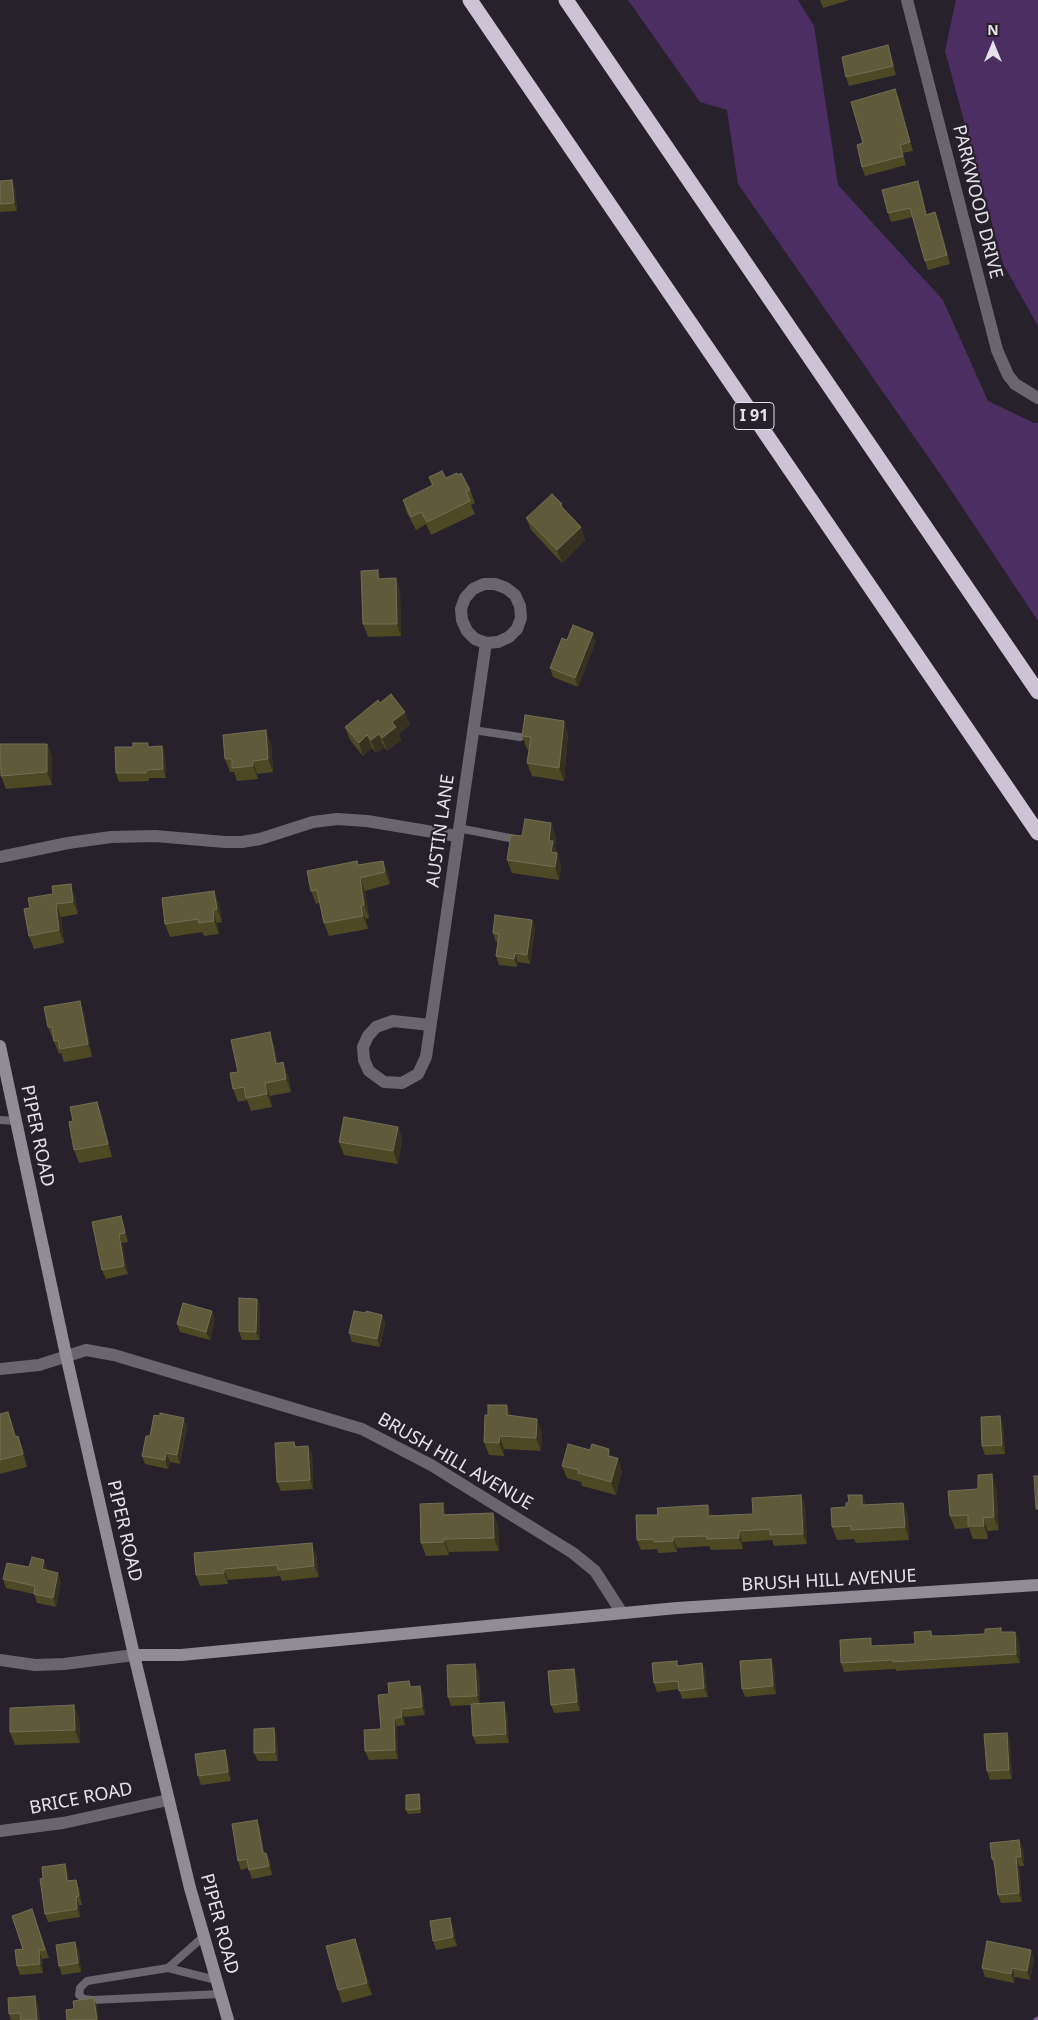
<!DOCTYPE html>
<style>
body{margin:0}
#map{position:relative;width:1038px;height:2020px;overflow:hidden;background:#27212c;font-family:"Noto Sans",sans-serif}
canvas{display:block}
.north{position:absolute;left:968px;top:20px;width:50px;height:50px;-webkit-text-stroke:4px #27212c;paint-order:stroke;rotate:0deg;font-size:14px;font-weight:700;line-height:20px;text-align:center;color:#e6e2ea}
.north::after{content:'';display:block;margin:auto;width:18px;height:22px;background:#e6e2ea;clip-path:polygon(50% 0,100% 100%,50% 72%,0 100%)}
</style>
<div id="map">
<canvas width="1038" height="2020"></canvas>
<div class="north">N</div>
</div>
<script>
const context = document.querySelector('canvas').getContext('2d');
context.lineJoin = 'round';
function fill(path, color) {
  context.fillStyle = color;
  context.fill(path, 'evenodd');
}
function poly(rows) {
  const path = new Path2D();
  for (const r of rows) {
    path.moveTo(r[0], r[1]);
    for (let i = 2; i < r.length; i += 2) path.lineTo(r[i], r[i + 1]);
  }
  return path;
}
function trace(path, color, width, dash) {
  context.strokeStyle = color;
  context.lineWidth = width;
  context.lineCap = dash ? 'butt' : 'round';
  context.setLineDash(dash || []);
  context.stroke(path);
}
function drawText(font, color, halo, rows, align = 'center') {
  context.font = font + ' "Noto Sans",sans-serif';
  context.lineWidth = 4.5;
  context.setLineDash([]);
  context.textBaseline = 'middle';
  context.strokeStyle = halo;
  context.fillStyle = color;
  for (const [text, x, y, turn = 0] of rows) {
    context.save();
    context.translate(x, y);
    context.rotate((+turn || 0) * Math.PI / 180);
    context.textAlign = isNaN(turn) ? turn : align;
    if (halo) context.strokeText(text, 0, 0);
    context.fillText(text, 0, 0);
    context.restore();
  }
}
const green = poly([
 [628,0,798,0,814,26,838,185,943,300,988,401,1034,423,1038,423,1038,621,945,481,738,184,727,110,700,102],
 [956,0,1038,0,1038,326,1003,264,945,51]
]);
const stream = poly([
 [1036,2020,1038,2019]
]);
const lane = poly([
 [473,730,520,737],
 [458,828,520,840],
 [0,1120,16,1121],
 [168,1968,203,1937],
 [216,1980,168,1968,87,1981,80,1988,79,1995,84,1999,93,2000,220,1994]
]);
const street = poly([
 [907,0,997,350,1008,375,1015,384,1038,398],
 [0,857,68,843,111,837,155,836,225,842,242,842,260,839,313,822,337,819,367,821,457,836],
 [430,1025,393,1021,376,1027,368,1036,363,1047,364,1060,369,1071,384,1082,402,1083,418,1074,426,1057,486,643,498,642,509,637,517,629,521,618,520,606,515,595,506,588,495,584,484,584,473,589,465,598,461,609,462,620,467,631,475,639,486,643],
 [0,1369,39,1365,86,1350,114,1355,362,1429,431,1465,573,1553,595,1571,622,1613],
 [0,1660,35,1665,64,1664,134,1655],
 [0,1831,63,1823,168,1800]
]);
const secondary = poly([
 [0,1046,66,1355,134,1655,190,1888,228,2020],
 [134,1655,181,1655,677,1608,1038,1585]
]);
const highway = poly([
 [470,0,1038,833],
 [566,0,1038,692]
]);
const wall = poly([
 [820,0,850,0,823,8],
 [888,45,891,54,896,75,849,86,846,77],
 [895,89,899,98,913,151,903,153,906,165,865,176,862,167,863,143],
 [12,180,15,188,17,211,0,212,0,181],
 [921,190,927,214,935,212,939,221,950,264,928,270,925,261,913,217,891,222,888,213],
 [429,477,446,478,470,490,475,503,471,505,475,514,431,535,426,524,416,530,407,513,403,500,432,486],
 [562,504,563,509,581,527,585,540,562,563,531,530,526,518],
 [396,578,400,591,401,636,368,637,363,624],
 [567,640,596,641,578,687,553,677,550,668],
 [380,703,410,724,399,734,401,740,387,751,384,747,376,753,372,748,363,756,350,740,345,727],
 [564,721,568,734,564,781,532,776,527,763,529,749,527,749,522,736],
 [271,743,273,772,257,774,258,779,237,781,234,772,230,772,225,759],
 [0,744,47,744,52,757,52,785,6,789,1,776,0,769],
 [162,746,165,755,166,778,149,778,149,781,119,782,116,773,150,747],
 [522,836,556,836,555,846,561,866,559,880,512,873,507,860],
 [383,861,388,874,390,884,365,891,369,918,366,919,368,929,329,936,324,923,320,903,316,904,311,891,358,865],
 [214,891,219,904,222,922,217,923,219,934,204,936,202,932,170,937,165,924],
 [75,897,78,914,61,917,64,943,34,949,29,936,24,909],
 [532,920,535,929,530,964,518,962,517,967,499,965,496,956,498,942,496,942,493,933],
 [84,1014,92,1057,64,1062,61,1053,59,1054,48,1027],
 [274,1045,278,1063,288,1075,291,1092,270,1096,272,1107,251,1111,247,1100,238,1102,233,1089,238,1072],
 [102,1115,112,1157,79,1163,74,1150],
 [398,1127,402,1139,398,1164,344,1155,339,1142],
 [121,1216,124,1225,128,1242,122,1243,128,1274,106,1279,102,1270],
 [257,1299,260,1307,260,1340,242,1340,239,1331],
 [366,1313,382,1315,385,1324,380,1347,352,1342,349,1333],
 [215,1319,210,1340,180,1332,177,1324],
 [8,1412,13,1425,16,1436,23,1449,27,1467,0,1474,0,1414],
 [511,1416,542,1432,541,1451,504,1449,504,1456,489,1455,484,1442],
 [1000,1416,1003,1425,1005,1454,985,1455,982,1446],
 [187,1427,180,1464,170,1462,168,1469,145,1464,142,1456],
 [294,1442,296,1447,312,1454,313,1489,281,1491,277,1482],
 [612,1457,622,1471,616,1495,582,1486,581,1482,567,1478,562,1466],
 [996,1487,999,1530,988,1531,988,1539,973,1539,969,1528,955,1529,950,1516,978,1489],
 [801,1495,805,1506,807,1544,774,1546,772,1540,742,1542,743,1549,711,1550,709,1546,677,1548,677,1552,658,1553,657,1549,641,1550,637,1540,712,1516,753,1514],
 [862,1495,866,1505,903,1503,908,1516,909,1540,856,1543,854,1539,837,1540,832,1527,849,1502],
 [493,1513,498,1526,499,1551,449,1552,449,1555,426,1556,421,1543,447,1514],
 [194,1553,316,1554,319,1577,282,1581,280,1576,228,1580,228,1584,200,1586,196,1575],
 [29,1567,47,1569,47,1570,61,1582,56,1607,37,1603,34,1594,6,1588,3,1579],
 [931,1631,933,1636,1015,1632,1019,1641,1020,1663,896,1671,896,1669,844,1672,841,1663,915,1644],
 [771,1659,774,1667,776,1694,745,1697,742,1689],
 [677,1661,678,1666,702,1663,705,1672,708,1697,682,1699,679,1689,657,1692,654,1683],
 [574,1669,577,1678,580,1711,554,1713,551,1705],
 [479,1672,480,1703,507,1711,509,1743,476,1744,473,1736,471,1705,451,1706,448,1697],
 [409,1681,412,1687,420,1686,423,1695,425,1715,404,1717,405,1725,397,1726,398,1759,369,1760,365,1751,381,1729,389,1694],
 [79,1718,80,1743,15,1745,10,1732],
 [274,1728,277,1737,278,1761,258,1761,254,1753],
 [1007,1733,1010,1742,1012,1779,990,1780,987,1771],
 [228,1759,231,1781,201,1785,198,1776],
 [419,1794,421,1798,421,1813,408,1814,406,1810],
 [257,1820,260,1829,264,1853,266,1853,270,1861,272,1875,252,1879,248,1868,241,1870,238,1861],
 [1019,1840,1023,1848,1024,1866,1019,1866,1022,1902,1001,1903,998,1895,995,1868,992,1859],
 [65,1864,68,1872,69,1881,76,1880,79,1889,82,1905,79,1905,80,1917,48,1922,45,1914,43,1878],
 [32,1909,49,1958,42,1959,43,1973,20,1975,17,1966,23,1949],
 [453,1927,457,1946,436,1950,433,1941],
 [75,1942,79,1951,81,1972,62,1975,59,1966],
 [360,1952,372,1995,342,2003,338,1990],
 [1034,1959,1030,1980,1015,1977,1014,1983,985,1977,982,1968],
 [38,2005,40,2020,11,2020,9,2014]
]);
const shadedWall = poly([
 [888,45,891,54,896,75,893,66],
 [895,89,899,98,913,151,910,142],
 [12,180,15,188,17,211,14,203],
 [918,181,921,190,930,223,926,215],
 [935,212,939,221,950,264,947,255],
 [581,527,585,540,562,563,557,550],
 [378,570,383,583,378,579],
 [396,578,400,591,401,636,397,624],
 [593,633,596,641,578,687,575,678],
 [405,712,410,724,399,734,401,740,387,751,382,738,392,722],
 [564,721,568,734,564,781,559,768],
 [266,730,271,743,273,772,268,759],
 [379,734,384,747,376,753,371,740],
 [367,735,372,748,363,756,359,743],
 [47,744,52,757,52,785,47,772],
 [162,746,165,755,166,778,163,769],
 [253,761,257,774,258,779,253,766],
 [551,823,556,836,555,846,561,866,559,880,555,867,549,841],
 [383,861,388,874,390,884,385,872],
 [360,878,365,891,369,918,364,905],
 [71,884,75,897,78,914,73,902],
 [214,891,219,904,222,922,217,909],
 [56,904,61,917,64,943,59,930],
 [361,906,366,919,368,929,363,916],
 [213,910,217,923,219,934,214,921],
 [532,920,535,929,530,964,527,955],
 [515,953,518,962,517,967,514,959],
 [80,1001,84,1014,92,1057,88,1044],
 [270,1032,274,1045,281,1077,276,1064],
 [283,1062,288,1075,291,1092,286,1079],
 [265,1083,270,1096,272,1107,267,1094],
 [97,1102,102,1115,112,1157,108,1144],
 [398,1127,402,1139,398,1164,393,1151],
 [121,1216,124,1225,128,1242,125,1233],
 [119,1234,122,1243,128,1274,124,1266],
 [257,1299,260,1307,260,1340,256,1332],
 [212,1311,215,1319,210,1340,206,1332],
 [382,1315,385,1324,380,1347,377,1339],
 [507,1405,512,1418,507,1415],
 [8,1412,13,1425,19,1450,15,1437],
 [1000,1416,1003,1425,1005,1454,1002,1445],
 [184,1418,187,1427,180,1464,177,1455],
 [537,1419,542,1432,541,1451,536,1438],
 [18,1436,23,1449,27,1467,23,1454],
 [500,1436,504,1449,504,1456,499,1443],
 [308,1446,312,1454,313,1489,310,1480],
 [609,1449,614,1462,608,1456],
 [166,1453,170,1462,168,1469,165,1460],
 [618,1458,622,1471,616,1495,611,1482],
 [992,1474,996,1487,999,1530,994,1517],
 [801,1495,805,1506,807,1544,803,1534],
 [862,1495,867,1508,862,1505],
 [443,1503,447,1516,443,1515],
 [903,1503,908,1516,909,1540,905,1527],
 [708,1505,712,1515,712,1527,708,1516],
 [493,1513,498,1526,499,1551,494,1538],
 [983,1518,988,1531,988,1539,984,1526],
 [739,1531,742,1542,743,1549,739,1538],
 [673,1537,677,1548,677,1552,673,1541],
 [444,1539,449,1552,449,1555,444,1542],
 [312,1543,316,1554,319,1577,314,1566],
 [44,1560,47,1569,46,1578,42,1569],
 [224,1569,228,1580,228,1584,224,1573],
 [58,1573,61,1582,56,1607,53,1598],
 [1015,1632,1019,1641,1020,1663,1016,1654],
 [771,1659,774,1667,776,1694,773,1686],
 [702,1663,705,1672,708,1697,704,1688],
 [475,1664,479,1672,480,1705,477,1696],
 [574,1669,577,1678,580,1711,577,1702],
 [420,1686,423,1695,425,1715,422,1707],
 [504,1702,507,1711,509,1743,506,1734],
 [74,1705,79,1718,80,1743,75,1730],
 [401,1709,404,1717,405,1725,402,1717],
 [394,1718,397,1726,398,1759,395,1750],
 [274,1728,277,1737,278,1761,275,1752],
 [1007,1733,1010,1742,1012,1779,1009,1770],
 [225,1750,228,1759,231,1781,228,1772],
 [419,1794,421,1798,421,1813,420,1809],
 [257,1820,260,1829,266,1862,263,1853],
 [1019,1840,1023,1848,1024,1866,1021,1857],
 [266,1853,270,1861,272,1875,269,1866],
 [1016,1857,1019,1866,1022,1902,1019,1893],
 [65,1864,68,1872,71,1890,67,1881],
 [76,1880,79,1889,82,1905,79,1896],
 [76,1897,79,1905,80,1917,77,1909],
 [450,1918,453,1927,457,1946,453,1937],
 [355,1939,360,1952,372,1995,367,1983],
 [75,1942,79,1951,81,1972,78,1963],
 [39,1950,42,1959,43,1973,40,1964],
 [1031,1950,1034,1959,1030,1980,1027,1971],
 [1012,1968,1015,1977,1014,1983,1011,1974],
 [35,1996,38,2005,40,2020,37,2020],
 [94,1998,97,2006,99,2020,97,2020]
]);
const building = poly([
 [888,45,893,66,846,77,842,57,888,45],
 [895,89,910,142,900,145,903,156,862,167,857,145,863,143,851,102,895,89],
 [12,180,14,203,0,204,0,181,12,180],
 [918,181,926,215,935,212,947,255,925,261,910,208,888,213,882,190,918,181],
 [442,471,446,478,457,473,458,475,461,473,470,490,466,492,470,501,427,522,421,512,411,517,403,500,433,485,429,477,442,471],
 [552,494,562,504,560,505,581,527,557,550,526,518,552,494],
 [378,570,378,579,396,578,397,624,363,624,361,571,378,570],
 [573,625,593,633,575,678,550,668,562,638,567,640,573,625],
 [391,694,405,712,392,722,396,727,382,738,379,734,371,740,367,735,359,743,345,727,378,700,380,703,391,694],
 [525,715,564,721,559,768,527,763,531,737,522,736,525,715],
 [266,730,268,759,253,761,253,766,232,768,232,759,225,759,223,735,266,730],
 [133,743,148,743,148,747,162,746,163,769,146,770,146,773,116,773,115,747,133,747,133,743],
 [0,744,47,744,47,772,1,776,1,764,0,764,0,744],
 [525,819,551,823,549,841,553,841,551,852,557,853,555,867,507,860,511,835,522,836,525,819],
 [357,861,358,865,383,861,385,872,360,878,364,905,361,906,363,916,324,923,317,890,311,891,307,871,357,861],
 [71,884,73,902,56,904,59,930,29,936,24,909,30,908,28,898,53,894,52,886,71,884],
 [214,891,217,909,213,910,214,921,199,923,198,919,165,924,162,898,214,891],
 [495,915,532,920,527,955,515,953,514,959,496,956,499,934,493,933,495,915],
 [80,1001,88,1044,60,1049,58,1040,54,1041,52,1027,48,1027,44,1007,80,1001],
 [270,1032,276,1064,283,1062,286,1079,265,1083,267,1094,246,1098,244,1087,233,1089,230,1073,238,1072,231,1040,270,1032],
 [97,1102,108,1144,74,1150,69,1122,73,1121,70,1107,97,1102],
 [344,1117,398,1127,393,1151,339,1142,344,1117],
 [121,1216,125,1233,119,1234,124,1266,102,1270,92,1222,121,1216],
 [239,1298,257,1299,256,1332,239,1331,239,1298],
 [183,1303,212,1311,206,1332,177,1324,183,1303],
 [354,1311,366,1313,366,1311,382,1315,377,1339,349,1333,354,1311],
 [488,1405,507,1405,507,1415,537,1419,536,1438,500,1436,499,1443,484,1442,485,1415,488,1415,488,1405],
 [8,1412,15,1437,18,1436,23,1454,0,1460,0,1414,8,1412],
 [160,1413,184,1418,177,1455,166,1453,165,1460,142,1456,146,1436,150,1436,154,1415,160,1416,160,1413],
 [1000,1416,1002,1445,982,1446,981,1417,1000,1416],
 [294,1442,295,1447,308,1446,310,1480,277,1482,275,1443,294,1442],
 [568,1444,590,1450,592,1444,609,1449,608,1456,618,1458,611,1482,578,1473,579,1470,562,1466,568,1444],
 [992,1474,994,1517,983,1518,984,1526,968,1526,968,1515,950,1516,948,1491,978,1489,978,1475,992,1474],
 [1034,1476,1038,1476,1038,1509,1036,1509,1034,1476],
 [801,1495,803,1534,770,1535,770,1529,739,1531,739,1538,707,1539,706,1536,673,1537,673,1541,654,1542,654,1539,637,1540,636,1515,658,1515,657,1508,708,1505,708,1516,753,1514,752,1498,801,1495],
 [848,1495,862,1495,862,1505,903,1503,905,1527,851,1530,851,1526,832,1527,831,1508,846,1507,846,1503,849,1502,848,1495],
 [443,1503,443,1515,493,1513,494,1538,444,1539,444,1542,421,1543,420,1504,443,1503],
 [312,1543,314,1566,278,1570,277,1565,224,1569,224,1573,196,1575,194,1553,312,1543],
 [32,1557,44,1560,42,1569,58,1573,53,1598,34,1594,35,1586,3,1579,7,1563,29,1567,32,1557],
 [1001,1628,1001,1632,1015,1632,1016,1654,893,1662,893,1660,841,1663,840,1640,871,1638,871,1646,915,1644,914,1632,931,1631,931,1636,945,1636,985,1634,985,1629,1001,1628],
 [771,1659,773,1686,742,1689,740,1661,771,1659],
 [677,1661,677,1666,702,1663,704,1688,679,1691,678,1681,654,1683,652,1663,677,1661],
 [475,1664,477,1696,448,1697,447,1665,475,1664],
 [574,1669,577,1702,551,1705,548,1671,574,1669],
 [409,1681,410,1687,420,1686,422,1707,401,1709,402,1717,394,1718,395,1750,365,1751,364,1730,381,1729,378,1695,389,1694,388,1683,409,1681],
 [504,1702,506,1734,473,1736,471,1704,504,1702],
 [74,1705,75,1730,10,1732,10,1708,74,1705],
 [274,1728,275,1752,254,1753,254,1729,274,1728],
 [1007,1733,1009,1770,987,1771,984,1734,1007,1733],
 [225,1750,228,1772,198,1776,195,1754,225,1750],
 [419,1794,420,1809,406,1810,406,1795,419,1794],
 [257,1820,263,1853,266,1853,269,1866,249,1870,247,1859,238,1861,232,1824,257,1820],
 [1019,1840,1021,1857,1016,1857,1019,1893,998,1895,994,1859,992,1859,990,1843,1019,1840],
 [65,1864,67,1881,76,1880,79,1896,76,1897,77,1909,45,1914,40,1879,43,1878,42,1867,65,1864],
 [32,1909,45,1950,39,1950,40,1964,17,1966,15,1950,23,1949,12,1916,32,1909],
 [450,1918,453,1937,433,1941,430,1921,450,1918],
 [355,1939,367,1983,338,1990,326,1946,355,1939],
 [987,1941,1031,1950,1027,1971,1012,1968,1011,1974,982,1968,987,1941],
 [75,1942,78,1963,59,1966,56,1945,75,1942],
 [35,1996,37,2020,21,2020,20,2013,9,2014,8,1998,35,1996],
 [94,1998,97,2020,67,2020,66,2010,74,2009,73,2001,94,1998]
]);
const shields = [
 [754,416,40]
];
const shieldNames = [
 ["I 91",754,416]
];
const streetNames = [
 ["PARKWOOD DRIVE",977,202,76],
 ["AUSTIN LANE",441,831,-82],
 ["PIPER ROAD",37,1136,78],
 ["BRUSH HILL AVENUE",455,1462,30],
 ["PIPER ROAD",124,1531,77],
 ["BRUSH HILL AVENUE",829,1581,-3],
 ["BRICE ROAD",81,1799,-11],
 ["PIPER ROAD",219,1924,75]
];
fill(green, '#4b2f62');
trace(stream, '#7b5b97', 5);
trace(lane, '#69666d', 8);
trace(street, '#69666d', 12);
trace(secondary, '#918c96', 12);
trace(highway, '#ccc4d4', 15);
fill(wall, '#4d4925');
fill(shadedWall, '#37321f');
fill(building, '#5e5a3a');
trace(building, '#736f56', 1);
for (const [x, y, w] of shields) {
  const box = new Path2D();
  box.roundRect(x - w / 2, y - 13.5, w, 27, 4);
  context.fillStyle = '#27212c';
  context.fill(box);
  trace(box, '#e6e2ea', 1);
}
drawText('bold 16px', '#e6e2ea', null, shieldNames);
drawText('18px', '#e6e2ea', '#27212c', streetNames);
</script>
